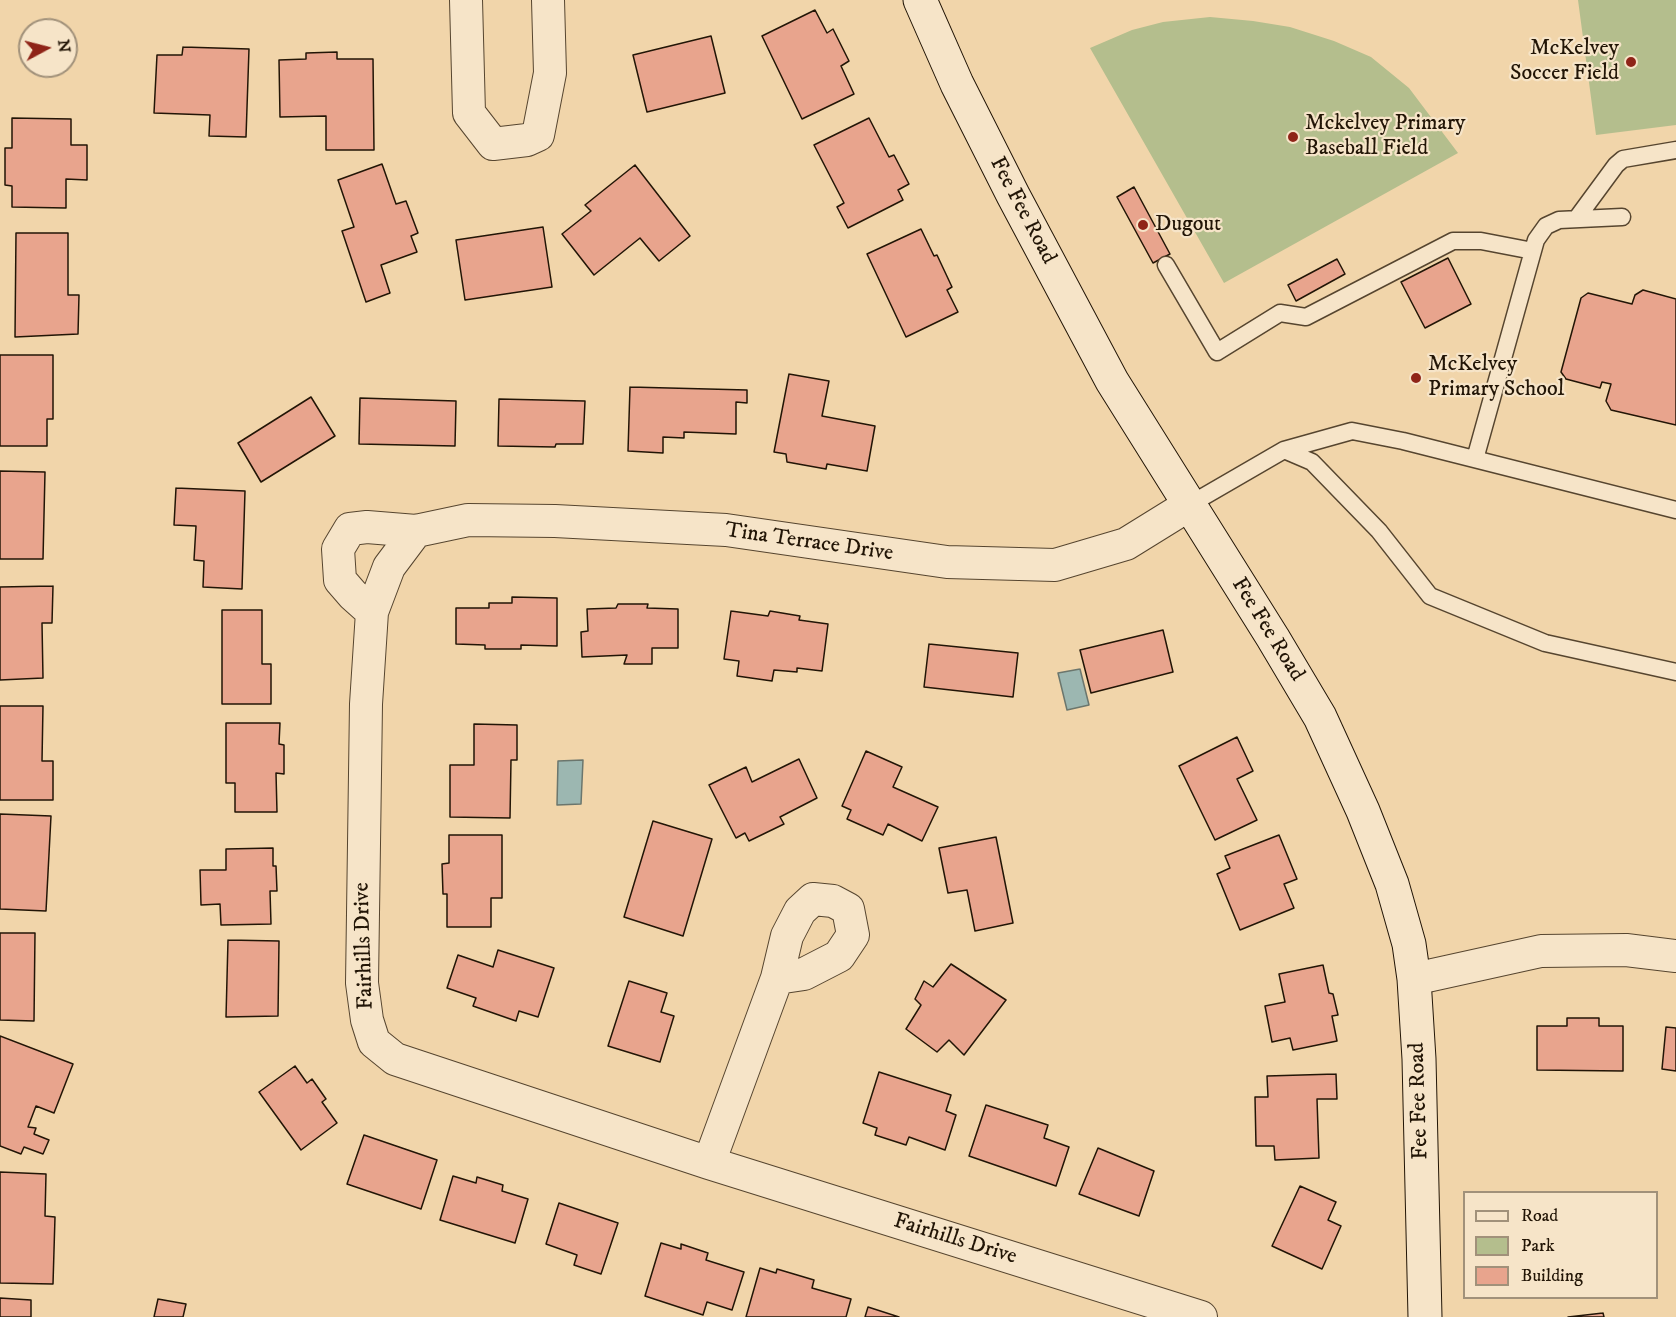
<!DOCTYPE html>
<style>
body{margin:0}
#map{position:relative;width:1676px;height:1317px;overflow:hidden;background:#f1d5aa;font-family:"IM FELL DW Pica",serif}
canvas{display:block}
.legend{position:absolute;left:1463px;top:1191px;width:195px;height:108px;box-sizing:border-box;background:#f6e4c8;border:2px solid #a1917a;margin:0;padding:8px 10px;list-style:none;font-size:18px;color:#221506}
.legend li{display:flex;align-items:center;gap:12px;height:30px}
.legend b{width:30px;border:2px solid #a1917a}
.north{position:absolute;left:18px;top:18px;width:60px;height:60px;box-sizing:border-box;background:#f6e4c8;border:2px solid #a1917a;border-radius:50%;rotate:83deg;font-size:16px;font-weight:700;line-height:24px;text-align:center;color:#221506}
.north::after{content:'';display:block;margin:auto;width:21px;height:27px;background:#8f2418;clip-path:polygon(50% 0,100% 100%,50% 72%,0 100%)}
</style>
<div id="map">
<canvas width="1676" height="1317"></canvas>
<ul class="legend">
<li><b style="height:8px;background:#f6e4c8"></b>Road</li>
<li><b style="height:16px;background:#b4be8d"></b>Park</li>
<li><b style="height:16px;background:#e8a48d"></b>Building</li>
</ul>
<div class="north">N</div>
</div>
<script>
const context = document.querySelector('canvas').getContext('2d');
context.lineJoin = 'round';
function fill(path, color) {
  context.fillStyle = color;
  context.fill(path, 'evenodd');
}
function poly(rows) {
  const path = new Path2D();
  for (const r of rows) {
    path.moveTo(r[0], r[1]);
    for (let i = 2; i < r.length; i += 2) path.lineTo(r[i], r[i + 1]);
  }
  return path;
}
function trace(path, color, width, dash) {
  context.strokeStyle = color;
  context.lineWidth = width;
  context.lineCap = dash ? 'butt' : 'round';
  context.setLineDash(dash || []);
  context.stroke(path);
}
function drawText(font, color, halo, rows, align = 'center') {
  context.font = font + ' "IM FELL DW Pica",serif';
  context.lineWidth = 4.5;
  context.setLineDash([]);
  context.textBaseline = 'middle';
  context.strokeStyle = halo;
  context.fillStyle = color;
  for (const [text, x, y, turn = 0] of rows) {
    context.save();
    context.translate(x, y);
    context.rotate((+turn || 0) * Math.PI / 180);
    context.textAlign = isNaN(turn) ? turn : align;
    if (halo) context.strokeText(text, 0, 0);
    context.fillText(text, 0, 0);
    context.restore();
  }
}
const green = poly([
 [1578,0,1676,0,1676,125,1596,135],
 [1210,17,1253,21,1290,27,1334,41,1371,57,1409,88,1458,153,1224,283,1090,48,1132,30,1163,22]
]);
const water = poly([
 [1080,669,1089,705,1067,710,1058,673,1080,669],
 [583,760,581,804,557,805,558,761,583,760]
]);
const building = poly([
 [815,10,827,33,833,29,849,61,841,66,854,94,802,119,762,36,815,10],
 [711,36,725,93,647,112,633,55,711,36],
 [183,47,249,49,246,137,209,136,210,115,154,113,157,55,182,55,183,47],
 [337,52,337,59,373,59,374,150,326,150,326,116,280,117,279,60,306,59,306,53,337,52],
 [12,118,71,119,71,145,87,145,87,180,66,179,66,208,12,207,12,186,5,185,5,148,12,148,12,118],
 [869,118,889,157,894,155,909,184,898,190,903,200,848,228,837,207,844,203,814,145,869,118],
 [382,164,396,204,406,201,418,233,411,236,417,252,381,265,390,293,366,302,342,231,354,227,338,180,382,164],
 [635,165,690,236,659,261,640,238,594,275,562,234,591,211,585,205,635,165],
 [1134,187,1170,254,1153,263,1117,197,1134,187],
 [543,227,552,287,465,300,456,240,543,227],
 [921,229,934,256,937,255,952,287,947,290,958,312,906,337,867,254,921,229],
 [16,233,68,233,68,295,79,295,78,334,15,337,16,233],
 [1448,258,1471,304,1425,328,1401,282,1448,258],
 [1337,259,1345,274,1296,301,1288,285,1337,259],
 [1643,290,1676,299,1676,425,1611,410,1606,401,1611,384,1602,382,1600,388,1566,379,1561,372,1581,298,1588,293,1632,304,1635,295,1643,290],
 [0,355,53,355,53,419,47,419,47,446,0,446,0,355],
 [789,374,829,381,822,416,875,426,867,471,827,464,826,469,787,462,786,454,774,452,789,374],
 [630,387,747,390,747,403,736,402,736,434,684,432,684,438,663,437,663,453,628,451,630,387],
 [311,397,335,436,261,482,238,443,311,397],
 [360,398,456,401,455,446,359,444,360,398],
 [499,399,585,401,583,444,556,444,555,447,498,446,499,399],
 [0,471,45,472,43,559,0,559,0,471],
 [176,488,245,491,242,589,203,587,204,561,194,560,196,526,174,525,176,488],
 [53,586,52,623,42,623,43,678,0,680,0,587,53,586],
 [512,597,557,598,557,646,521,645,521,649,485,649,485,645,456,644,456,608,489,608,489,603,512,603,512,597],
 [618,604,648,604,647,608,678,609,678,648,652,648,652,664,624,664,627,655,582,657,581,632,588,631,587,609,616,608,618,604],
 [222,610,262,610,262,664,271,664,271,704,222,704,222,610],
 [731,611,768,616,770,611,800,616,799,620,828,624,822,671,797,668,797,672,774,670,772,681,737,676,739,661,724,659,731,611],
 [1163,630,1173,672,1091,693,1080,650,1163,630],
 [929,644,1018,653,1013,697,924,687,929,644],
 [0,706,43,706,42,761,53,761,53,800,0,800,0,706],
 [226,723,280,723,279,744,284,745,284,774,276,773,277,812,235,812,235,783,226,783,226,723],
 [474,724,517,725,517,760,511,760,510,818,450,817,450,765,474,765,474,724],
 [1237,737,1253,771,1237,779,1257,820,1215,840,1179,766,1237,737],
 [866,751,902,767,893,787,938,807,922,841,888,824,883,835,847,819,851,810,842,806,866,751],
 [799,759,817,798,780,817,784,824,749,841,745,833,736,838,709,785,746,767,752,782,799,759],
 [0,814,51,816,46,911,0,909,0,814],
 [653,821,712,839,683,936,624,917,653,821],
 [449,835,502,835,502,898,491,898,491,927,447,927,447,894,443,894,442,864,449,863,449,835],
 [1279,835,1297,879,1284,884,1294,908,1240,930,1217,874,1230,868,1225,856,1279,835],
 [996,837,1013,923,975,931,967,890,948,893,939,848,996,837],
 [273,848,273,866,276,866,277,891,270,891,271,924,221,925,220,904,201,905,200,870,226,870,226,849,273,848],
 [0,933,35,933,34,1021,0,1020,0,933],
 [228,940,279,941,278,1016,226,1017,228,940],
 [498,950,554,968,538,1017,519,1011,516,1021,473,1006,476,998,447,988,458,955,493,967,498,950],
 [951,964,1006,1000,964,1055,949,1040,937,1052,906,1029,921,1005,915,999,924,981,933,987,951,964],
 [1323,965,1329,993,1333,994,1338,1015,1332,1016,1337,1041,1293,1050,1290,1038,1272,1042,1265,1006,1285,1002,1279,974,1323,965],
 [629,981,667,993,661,1012,674,1016,660,1062,608,1046,629,981],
 [1567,1018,1599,1018,1599,1026,1623,1026,1623,1071,1537,1070,1537,1026,1567,1026,1567,1018],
 [1666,1027,1676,1028,1676,1071,1662,1069,1666,1027],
 [0,1036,73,1064,54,1113,36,1106,28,1127,36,1128,34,1134,49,1140,43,1154,24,1147,21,1154,0,1146,0,1036],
 [295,1066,307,1083,312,1079,326,1099,322,1102,337,1123,301,1150,259,1092,295,1066],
 [879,1072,951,1095,946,1111,956,1115,945,1150,909,1137,906,1145,875,1135,877,1128,863,1123,879,1072],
 [1336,1074,1337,1099,1317,1099,1319,1158,1275,1160,1274,1146,1256,1146,1255,1097,1268,1097,1267,1076,1336,1074],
 [986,1105,1048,1125,1044,1138,1069,1147,1056,1186,969,1156,986,1105],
 [364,1135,437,1160,421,1209,347,1184,364,1135],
 [1098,1148,1154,1171,1139,1216,1079,1194,1098,1148],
 [0,1172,46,1174,45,1216,55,1217,53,1284,0,1283,0,1172],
 [453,1176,476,1183,477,1177,503,1185,502,1191,528,1199,515,1243,440,1220,453,1176],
 [1300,1186,1336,1202,1328,1220,1341,1226,1322,1269,1272,1246,1300,1186],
 [559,1203,618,1223,601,1274,574,1265,577,1255,546,1244,559,1203],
 [661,1243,681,1249,681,1244,708,1253,706,1260,744,1272,732,1310,707,1302,703,1315,645,1296,661,1243],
 [760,1268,776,1273,777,1269,814,1280,812,1288,851,1299,846,1317,746,1317,760,1268],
 [0,1298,31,1300,31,1317,0,1317,0,1298],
 [158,1299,186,1304,183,1317,154,1317,158,1299],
 [868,1307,899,1317,865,1317,868,1307],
 [1603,1313,1604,1317,1568,1317,1603,1313]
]);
const lane = poly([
 [1577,218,1616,165,1623,159,1676,150],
 [1166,265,1217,352,1280,313,1306,317,1453,241,1481,241,1533,251],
 [1284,450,1312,462,1379,531,1430,596,1545,643,1676,672],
 [1475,459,1536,240,1546,226,1559,220,1622,217],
 [1189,505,1284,450,1352,431,1403,441,1676,510]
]);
const street = poly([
 [466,0,469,113,493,144,527,140,538,135,550,73,548,0],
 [1189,505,1126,544,1055,565,947,562,726,530,555,521,468,520,416,531,389,567,372,612,366,704,362,983,367,1020,374,1042,395,1059,709,1163,1201,1317],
 [372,612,353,595,340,580,338,549,350,529,367,527,416,531],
 [1414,979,1541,951,1626,950,1676,956],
 [709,1163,777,978,787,936,800,911,813,899,833,901,848,909,853,935,839,956,804,974,777,978]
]);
const secondary = poly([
 [920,0,957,84,1013,195,1112,381,1273,638,1320,717,1363,811,1392,884,1409,944,1414,979,1419,1059,1425,1317]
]);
const markers = [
 [1631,62,6,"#8f2418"],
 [1293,137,6,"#8f2418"],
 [1143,225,6,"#8f2418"],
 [1416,378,6,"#8f2418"]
];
const poiNames = [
 ["McKelvey",1619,49,"right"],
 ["Soccer Field",1619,74,"right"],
 ["Mckelvey Primary",1305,124],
 ["Baseball Field",1305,149],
 ["Dugout",1155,225],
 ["McKelvey",1428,365],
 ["Primary School",1428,390]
];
const streetNames = [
 ["Fee Fee Road",1022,211,62],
 ["Tina Terrace Drive",809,543,8],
 ["Fee Fee Road",1267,630,58],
 ["Fairhills Drive",365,946,-92],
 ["Fee Fee Road",1420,1101,-92],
 ["Fairhills Drive",955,1240,17]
];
fill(green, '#b4be8d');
fill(water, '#9cb7b1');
trace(water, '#6b766d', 1.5);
fill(building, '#e8a48d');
trace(building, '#221506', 1.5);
trace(lane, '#56452f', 19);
trace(street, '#56452f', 34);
trace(secondary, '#221506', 35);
trace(lane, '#f6e4c8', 16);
trace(street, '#f6e4c8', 32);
trace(secondary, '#f6e4c8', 33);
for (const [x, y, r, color] of markers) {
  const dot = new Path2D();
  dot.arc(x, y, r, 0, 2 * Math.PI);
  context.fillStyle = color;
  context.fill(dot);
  trace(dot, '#f6e4c8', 2);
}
drawText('22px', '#221506', '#f6e4c8', poiNames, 'left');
drawText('22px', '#221506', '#f6e4c8', streetNames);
</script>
